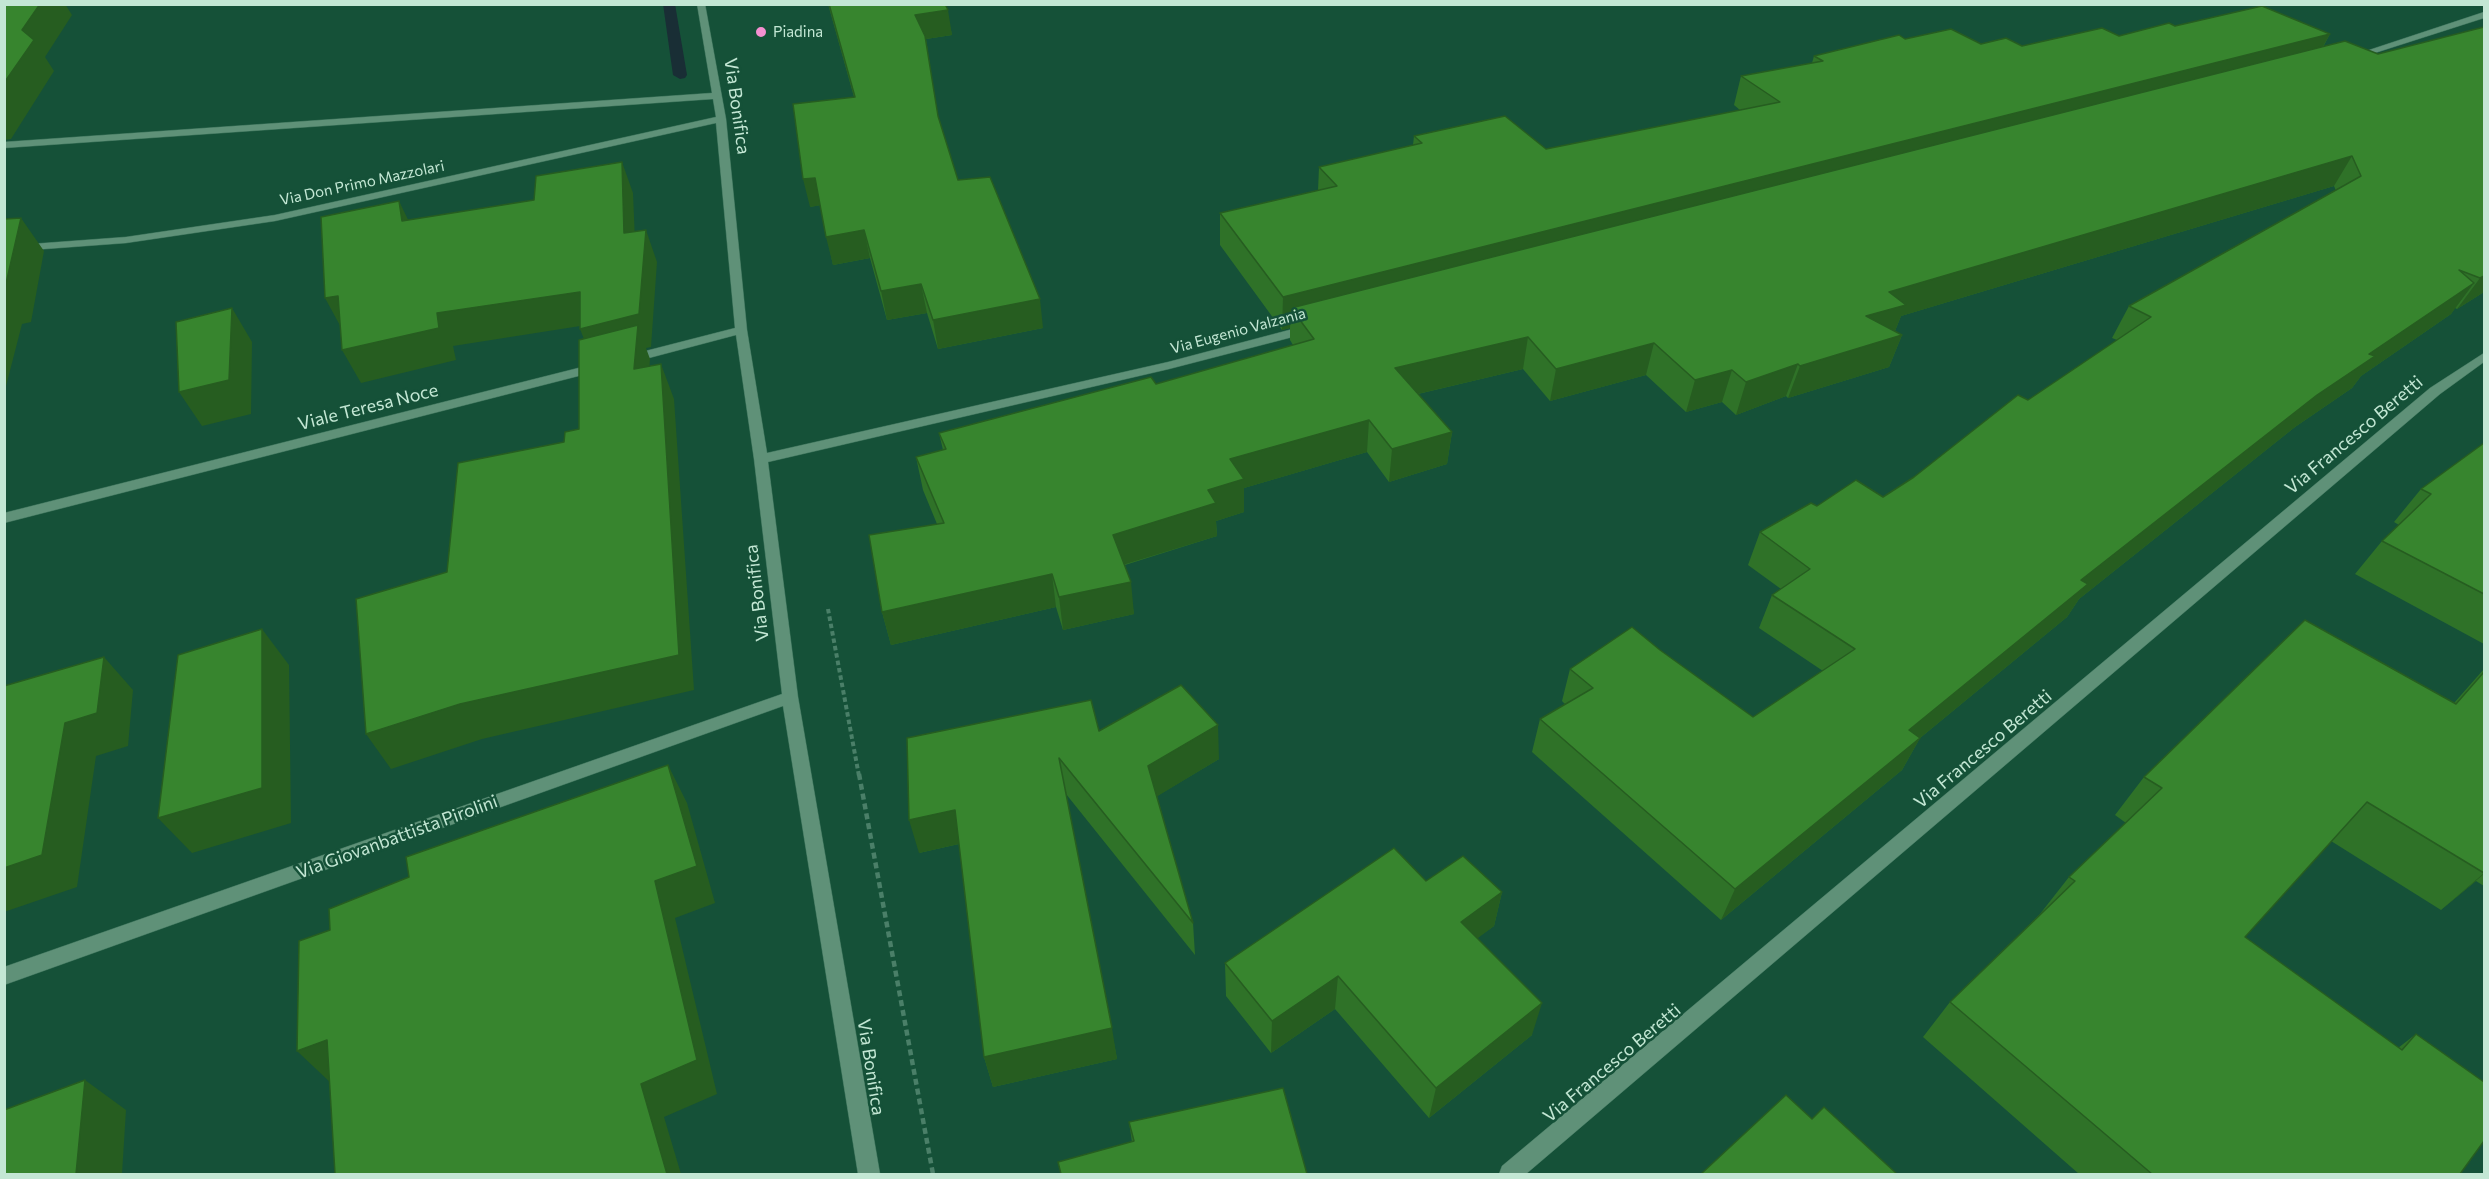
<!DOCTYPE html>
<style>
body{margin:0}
#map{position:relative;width:2489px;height:1179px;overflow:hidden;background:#155138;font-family:Commissioner,sans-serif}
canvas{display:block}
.frame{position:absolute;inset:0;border:6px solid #c3e7d4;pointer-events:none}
</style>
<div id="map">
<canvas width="2489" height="1179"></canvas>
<div class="frame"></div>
</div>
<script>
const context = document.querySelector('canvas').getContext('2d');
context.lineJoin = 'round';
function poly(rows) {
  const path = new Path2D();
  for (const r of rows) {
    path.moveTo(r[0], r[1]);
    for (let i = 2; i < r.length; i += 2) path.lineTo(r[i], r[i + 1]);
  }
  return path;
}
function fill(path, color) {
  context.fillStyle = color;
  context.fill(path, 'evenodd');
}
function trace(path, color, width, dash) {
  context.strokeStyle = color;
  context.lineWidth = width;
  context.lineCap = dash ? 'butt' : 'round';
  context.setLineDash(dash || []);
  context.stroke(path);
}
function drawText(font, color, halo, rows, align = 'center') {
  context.font = font + ' Commissioner,sans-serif';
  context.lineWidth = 5;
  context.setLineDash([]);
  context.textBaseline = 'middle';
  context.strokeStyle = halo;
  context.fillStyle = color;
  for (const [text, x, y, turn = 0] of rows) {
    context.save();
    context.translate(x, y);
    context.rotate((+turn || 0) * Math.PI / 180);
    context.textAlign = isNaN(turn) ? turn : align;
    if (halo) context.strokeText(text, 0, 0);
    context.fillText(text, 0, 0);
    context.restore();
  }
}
const stream = poly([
 [663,4,675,4,687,75,685,78,680,79,673,75,663,4]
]);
const pathFar1 = poly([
 [828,609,859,776]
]);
const path = poly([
 [859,774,933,1174]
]);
const minor = poly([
 [697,4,705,4,726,119,747,330,767,453,1168,362,1308,325,1314,329,1312,332,1169,369,768,462,798,697,880,1174,858,1174,783,706,4,985,4,967,782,694,754,459,736,335,630,363,624,359,626,356,735,328,716,123,275,221,126,243,4,252,4,246,126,237,275,215,716,117,713,99,4,148,4,142,712,93,697,4],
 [2484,12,2484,18,2356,59,2348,57,2484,12],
 [2484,353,2484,362,2440,394,1526,1174,1499,1174,1502,1166,2430,388,2484,353],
 [598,363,602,364,604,367,602,370,4,523,4,513,598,363]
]);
const wall = poly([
 [828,4,945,4,952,35,926,39,938,118,958,180,1043,328,938,349,927,313,887,320,870,258,833,265,820,205,810,207,854,97],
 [2175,26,2330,34,2323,47,2378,54,2484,27,2484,292,2457,309,2455,308,2451,314,2361,376,2352,388,2295,427,2079,599,2067,617,1920,738,1902,770,1721,920,1532,752,1540,719,1565,704,1562,701,1570,669,1660,650,1753,717,1823,671,1759,628,1772,595,1781,589,1748,565,1760,532,1817,506,1883,497,1914,477,2117,340,2112,338,2129,306,2336,191,2334,186,1901,316,1895,331,1902,335,1889,367,1788,398,1786,396,1736,415,1722,402,1686,412,1646,375,1550,401,1523,369,1418,394,1452,432,1447,464,1389,482,1367,452,1244,488,1244,512,1216,521,1217,536,1125,565,1134,614,1063,630,1056,607,891,645,882,612,937,524,923,490,916,457,943,450,939,433,1156,384,1293,345,1290,340,1290,328,1282,330,1220,245,1220,213,1318,191,1319,167,1413,145,1414,136,1546,149,1740,110,1734,105,1741,76,1812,63,1814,56,1905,39,2022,46,2119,36],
 [2484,443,2484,644,2355,574,2382,541,2399,525,2394,522,2421,489],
 [2484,669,2484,886,2476,881,2441,910,2331,841,2245,937,2398,1048,2416,1034,2460,1174,2079,1174,1923,1037,1950,1002,2040,914,2069,877,2126,823,2115,815,2144,777,2454,703],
 [1099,731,1219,759,1157,796,1193,923,1195,955,1066,794,1117,1059,993,1087,984,1057,959,844,919,853],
 [1426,881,1502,892,1494,926,1477,938,1532,1035,1429,1118,1335,1009,1271,1053,1226,996,1225,963],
 [1129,1122,1307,1174,1132,1142]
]);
const shadedWall = poly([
 [40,4,65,4,72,15,45,57,54,71,11,139,4,140,4,78,22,30],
 [948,10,952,35,926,39,915,15],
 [2330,34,2314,62,1291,308,1290,328,1282,330,1283,297],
 [2352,156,2334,186,1901,316,1893,336,1866,316,1889,292],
 [622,162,633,193,636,265,624,233],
 [815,178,822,205,810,207,803,179],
 [399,201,414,232,402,221],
 [21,218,44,251,31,322,22,324,4,394,4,288],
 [646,230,657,262,651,347,646,348,650,359,647,404,593,362,580,329],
 [864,230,870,258,833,265,826,237],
 [2484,276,2484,292,2457,309,2480,278],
 [2474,283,2451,314,2361,376,2352,388,2295,427,2079,599,2067,617,1920,738,1902,770,1721,920,1735,889,1909,730,2081,580,2369,354],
 [921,284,927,313,887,320,881,291],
 [580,292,593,324,453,346,456,360,361,383,342,350,437,313],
 [338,296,343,331,325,298],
 [1040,299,1043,328,938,349,933,320],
 [232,308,252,342,251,414,202,426,179,392],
 [1902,335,1889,367,1788,398,1800,366],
 [1528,337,1523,369,1392,400,1395,368],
 [1654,343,1646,375,1550,401,1556,369],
 [661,364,674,399,694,690,482,739,391,769,366,734,460,704],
 [1798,364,1786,396,1736,415,1746,382],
 [1732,370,1722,402,1686,412,1695,380],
 [1369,420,1367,452,1244,488,1244,512,1216,521,1217,536,1116,567,1113,535,1208,490,1230,459],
 [1452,432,1447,464,1389,482,1392,449],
 [1052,574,1056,607,891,645,882,612],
 [1131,582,1134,614,1063,630,1059,597],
 [262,629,289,665,291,823,192,853,158,818],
 [104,657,133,690,128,746,96,756,77,887,4,912,4,868,65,723],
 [1218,725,1219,759,1151,800,1148,766],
 [668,765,687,803,715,903,675,918,717,1094,664,1117,681,1174,667,1174,641,1084,655,881],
 [955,810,963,843,919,853,909,820],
 [2484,873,2484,874,2441,910],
 [1502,892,1494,926,1454,956,1461,922],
 [1338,976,1335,1009,1271,1053,1272,1021],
 [1542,1003,1532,1035,1429,1118,1436,1088],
 [1112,1028,1117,1059,993,1087,984,1057],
 [327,1040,333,1085,297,1051],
 [85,1080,126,1110,122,1174,76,1174]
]);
const building = poly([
 [4,4,40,4,22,30,34,40,4,83,4,4],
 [829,4,945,4,948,10,915,15,925,36,938,116,958,180,990,177,1040,299,933,320,921,284,881,291,864,230,826,237,815,178,803,179,793,104,855,97,829,4],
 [2262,6,2330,34,1283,297,1220,213,1337,186,1319,167,1422,143,1414,136,1505,116,1546,149,1780,102,1741,76,1823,61,1814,56,1899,35,1905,39,1951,29,1981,44,2006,38,2022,46,2102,28,2119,36,2169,23,2175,26,2262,6],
 [2484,27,2484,276,2480,278,2459,270,2474,283,2369,354,2375,356,2317,395,2081,580,2088,584,1909,730,1920,738,1735,889,1540,719,1593,688,1570,669,1632,627,1660,650,1753,717,1855,649,1772,595,1810,569,1760,532,1811,503,1817,506,1856,480,1883,497,1914,477,2018,395,2028,400,2151,317,2129,306,2361,176,2352,156,1889,292,1906,305,1866,316,1902,335,1800,366,1798,364,1746,382,1732,370,1695,380,1654,343,1556,369,1528,337,1395,368,1452,432,1392,449,1369,420,1230,459,1244,479,1208,490,1216,503,1113,535,1131,582,1059,597,1052,574,882,612,869,535,944,523,916,457,946,449,939,433,1151,377,1156,384,1314,339,1291,308,2345,41,2378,54,2484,27],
 [622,162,624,233,646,230,639,314,580,329,580,292,437,313,439,328,342,350,338,296,325,298,321,217,399,201,402,221,534,200,536,176,622,162],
 [21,218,5,288,4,288,4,219,21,218],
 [232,308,229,380,179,392,176,322,232,308],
 [638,325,634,369,661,364,679,655,460,704,366,734,356,599,447,572,458,463,564,442,565,432,579,429,579,340,638,325],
 [2484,443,2484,594,2382,541,2431,494,2421,489,2484,443],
 [2305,620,2456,704,2484,672,2484,873,2367,802,2245,937,2402,1050,2416,1034,2484,1082,2484,1141,2460,1174,2152,1174,1950,1002,2075,881,2069,877,2162,788,2144,777,2305,620],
 [262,629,262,788,158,818,178,655,262,629],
 [104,657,97,713,65,723,42,855,4,868,4,686,104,657],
 [1181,685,1218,725,1148,766,1193,923,1059,758,1112,1028,984,1057,955,810,909,820,907,738,1091,700,1099,731,1181,685],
 [668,765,697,866,655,881,697,1060,641,1084,667,1174,335,1174,327,1040,297,1051,299,941,330,930,329,909,409,877,406,857,668,765],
 [1394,848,1426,881,1463,856,1502,892,1461,922,1542,1003,1436,1088,1338,976,1272,1021,1225,963,1394,848],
 [85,1080,76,1174,4,1174,4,1110,85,1080],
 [1283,1088,1307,1174,1061,1174,1058,1162,1134,1141,1129,1122,1283,1088],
 [1786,1095,1812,1119,1824,1107,1897,1174,1701,1174,1786,1095]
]);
const markers = [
 [761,32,6,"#f590d1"]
];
const farPoinames = [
 ["Piadina",773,32]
];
const farStreetnames = [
 ["Via Don Primo Mazzolari",362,183,-12],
 ["Via Eugenio Valzania",1238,331,-15]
];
const streetNames = [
 ["Via Bonifica",737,106,82],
 ["Viale Teresa Noce",368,407,-14],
 ["Via Francesco Beretti",2354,435,-40],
 ["Via Bonifica",757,593,-97],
 ["Via Francesco Beretti",1983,749,-40],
 ["Via Giovanbattista Pirolini",397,837,-20],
 ["Via Francesco Beretti",1612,1063,-40],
 ["Via Bonifica",871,1067,81]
];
fill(stream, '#192e35');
trace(minor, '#386f57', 1);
trace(pathFar1, '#4a7f68', 4, [4.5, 3]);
trace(path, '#4a7f68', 4.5, [6, 4]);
fill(minor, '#5f9178');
fill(wall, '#2f7228');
fill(shadedWall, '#265d20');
fill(building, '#37852e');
trace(building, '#265d20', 1.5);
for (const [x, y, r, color] of markers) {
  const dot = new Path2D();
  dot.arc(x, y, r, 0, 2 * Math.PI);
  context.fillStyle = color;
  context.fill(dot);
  trace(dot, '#155138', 2);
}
drawText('15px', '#c3e7d4', '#155138', farPoinames, 'left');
drawText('15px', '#c3e7d4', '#155138', farStreetnames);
drawText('18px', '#c3e7d4', '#155138', streetNames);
</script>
